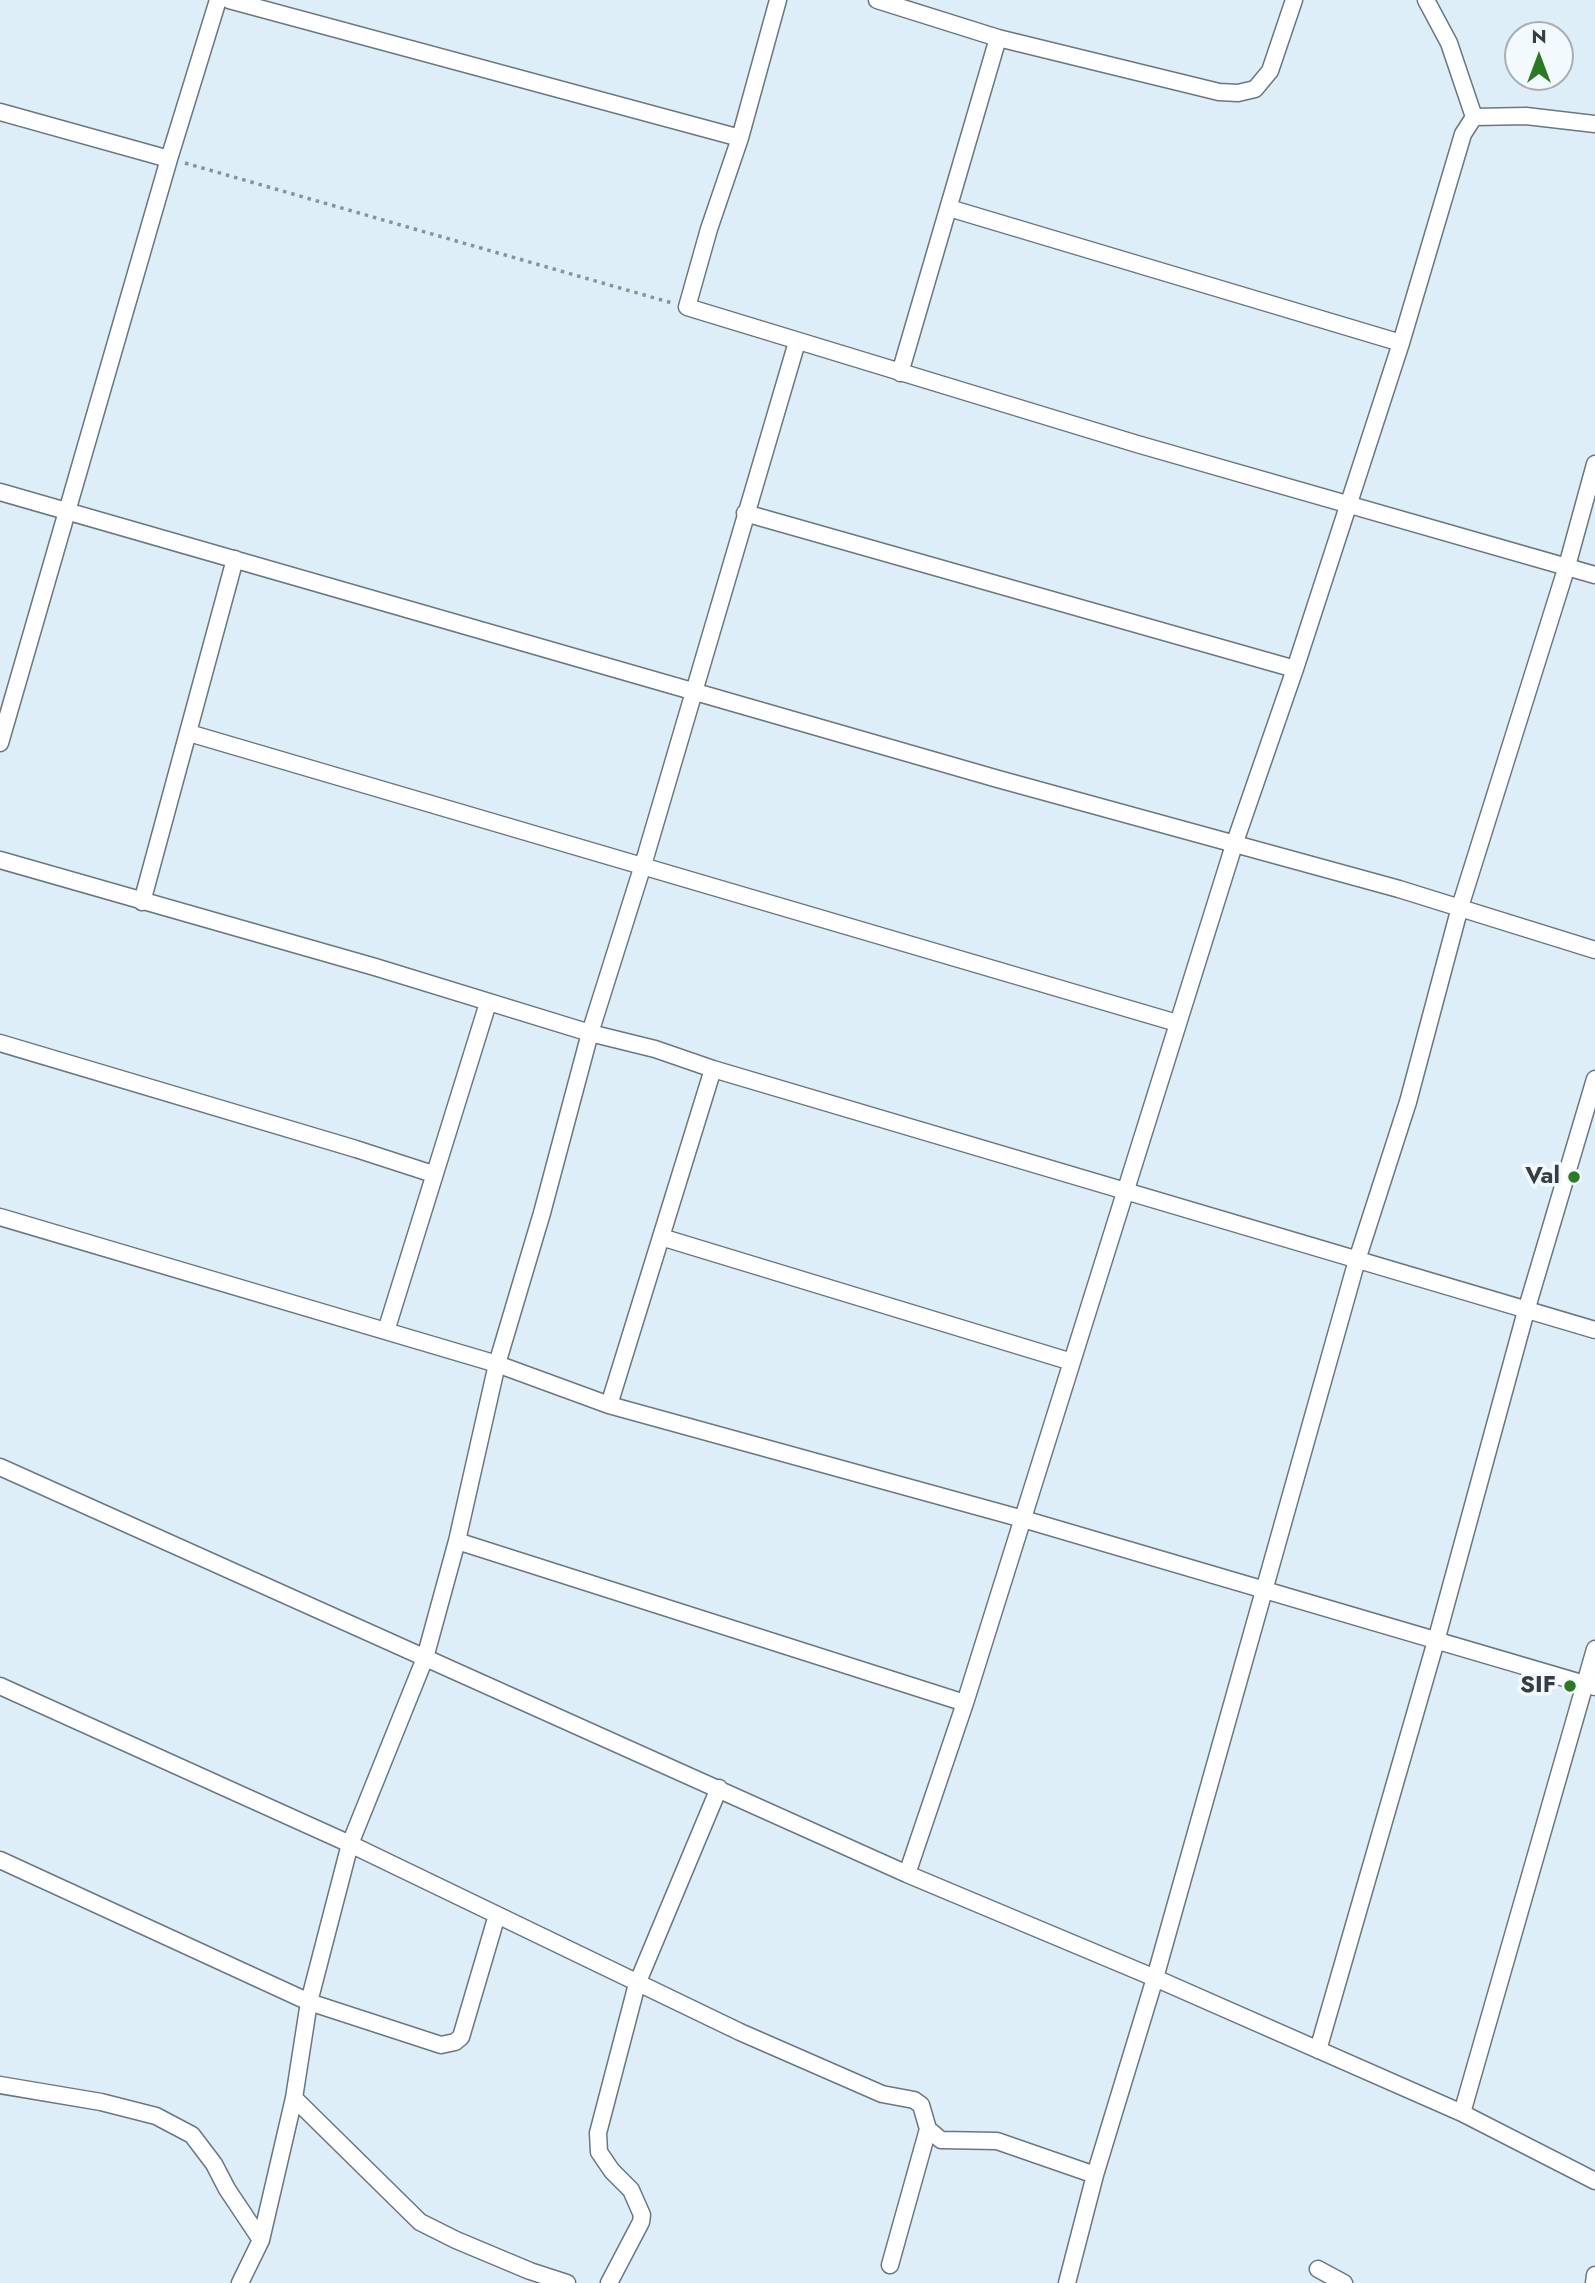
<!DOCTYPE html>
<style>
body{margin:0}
#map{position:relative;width:1595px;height:2283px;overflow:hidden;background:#deeef9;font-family:Jost,sans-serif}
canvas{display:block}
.north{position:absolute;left:1504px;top:21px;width:70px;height:70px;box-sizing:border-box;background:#f3fafe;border:2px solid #a8aeb2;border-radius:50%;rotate:0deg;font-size:19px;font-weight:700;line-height:28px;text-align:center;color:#373d41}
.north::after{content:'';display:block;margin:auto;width:24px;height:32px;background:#2b7a23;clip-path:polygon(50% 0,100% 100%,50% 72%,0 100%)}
</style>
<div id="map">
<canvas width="1595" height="2283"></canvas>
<div class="north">N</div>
</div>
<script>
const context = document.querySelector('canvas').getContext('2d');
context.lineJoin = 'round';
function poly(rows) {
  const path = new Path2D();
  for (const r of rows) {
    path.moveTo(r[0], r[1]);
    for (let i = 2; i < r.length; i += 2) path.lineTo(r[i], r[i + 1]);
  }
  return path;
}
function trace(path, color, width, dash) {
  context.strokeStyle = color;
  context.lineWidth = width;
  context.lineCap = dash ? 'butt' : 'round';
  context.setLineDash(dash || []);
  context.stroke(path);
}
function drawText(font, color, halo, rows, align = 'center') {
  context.font = font + ' Jost,sans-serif';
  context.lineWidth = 7;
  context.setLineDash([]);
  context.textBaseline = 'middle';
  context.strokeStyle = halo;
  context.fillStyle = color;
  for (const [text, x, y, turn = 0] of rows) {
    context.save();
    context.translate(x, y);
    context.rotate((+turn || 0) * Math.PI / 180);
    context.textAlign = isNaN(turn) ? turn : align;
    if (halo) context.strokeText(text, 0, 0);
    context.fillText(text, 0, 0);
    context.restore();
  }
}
const path = poly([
 [185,163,672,303]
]);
const minor = poly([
 [229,0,740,138],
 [778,0,740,138,709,229,687,307,1137,444,1595,575],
 [877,0,998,38,1219,92,1238,93,1255,89,1270,71,1294,0],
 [1426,0,1449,43,1474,117],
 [0,112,169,159],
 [1474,117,1526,116,1595,124],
 [949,208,1401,343],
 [900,373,998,38],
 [0,492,998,779,1399,889,1595,950],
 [745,513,1295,669],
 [189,733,1177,1023],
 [0,743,169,159,218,0],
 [0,860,375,967,590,1033,655,1049,713,1069,1595,1330],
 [142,902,235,559],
 [0,1043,356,1149,433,1174],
 [0,1217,497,1364,609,1405,1023,1519,1595,1687],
 [661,1237,1072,1362],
 [386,1331,488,1003],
 [609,1405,713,1069],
 [0,1467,907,1874,1155,1978,1462,2113,1595,2181],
 [457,1541,965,1703],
 [0,1686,350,1844,740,2032,882,2094,914,2100,921,2105,928,2129,941,2140,997,2141,1095,2175],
 [0,1860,309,2002,441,2045,455,2042,461,2037,497,1915],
 [907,1874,965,1703,1234,845,1295,669,1401,343,1463,134,1474,117],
 [1318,2050,1436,1641,1526,1311,1595,1079],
 [0,2085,101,2102,156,2116,192,2135,214,2164,227,2189,261,2240],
 [294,2098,420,2222,456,2240,530,2271,567,2283],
 [1462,2113,1595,1649],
 [890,2265,928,2129],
 [1318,2269,1344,2283],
 [240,2283,261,2240,294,2098,309,2002,350,1844,425,1658,457,1541,497,1364,542,1213,590,1033,643,865,797,342],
 [609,2283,641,2222,642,2215,631,2190,612,2171,599,2152,598,2133,637,1984,719,1788],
 [1067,2283,1095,2175,1155,1978,1357,1260,1408,1102,1460,907,1567,566,1595,464],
 [1594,2283,1595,2275]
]);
const markers = [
 [1574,1177,7,"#2b7a23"],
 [1570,1686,7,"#2b7a23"]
];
const poiNames = [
 ["Val",1560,1177],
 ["SIF",1556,1686]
];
trace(minor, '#697780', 19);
trace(path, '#879299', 3.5, [3.5, 5]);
trace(minor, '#fff', 16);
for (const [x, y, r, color] of markers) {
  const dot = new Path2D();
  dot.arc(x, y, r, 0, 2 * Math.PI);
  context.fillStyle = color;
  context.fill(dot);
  trace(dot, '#f3fafe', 2.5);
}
drawText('bold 24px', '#373d41', '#f3fafe', poiNames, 'right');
</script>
